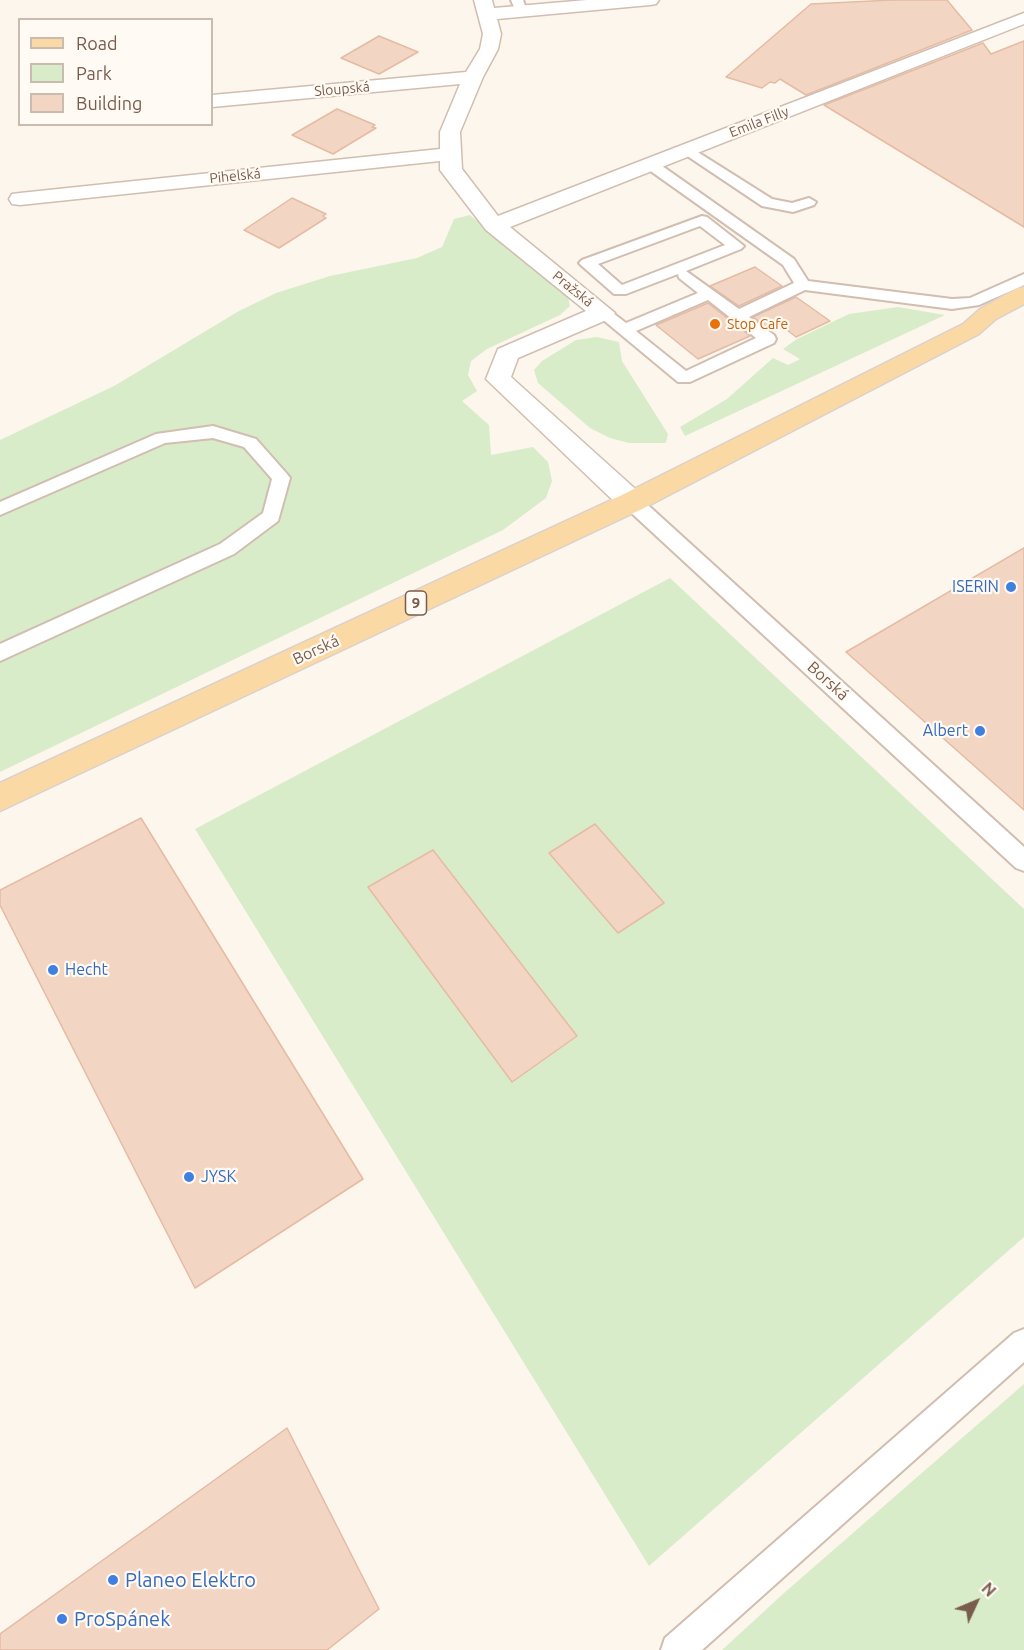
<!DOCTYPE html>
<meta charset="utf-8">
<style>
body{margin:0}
#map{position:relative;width:1024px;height:1650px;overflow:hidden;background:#fdf6ec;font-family:Ubuntu,sans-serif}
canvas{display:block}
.legend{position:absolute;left:18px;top:18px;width:195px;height:108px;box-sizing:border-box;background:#fffaf3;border:2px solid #cabbb1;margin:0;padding:8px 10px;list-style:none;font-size:18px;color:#7a5c4d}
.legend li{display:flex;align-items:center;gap:12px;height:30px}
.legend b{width:30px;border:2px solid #cabbb1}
.north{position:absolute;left:946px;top:1572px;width:60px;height:60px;-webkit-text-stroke:4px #fffaf3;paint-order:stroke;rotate:46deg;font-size:16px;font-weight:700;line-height:24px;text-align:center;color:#7a5c4d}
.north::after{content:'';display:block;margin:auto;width:21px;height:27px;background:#7a5c4d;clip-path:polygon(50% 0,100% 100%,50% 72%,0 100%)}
</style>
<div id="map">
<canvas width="1024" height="1650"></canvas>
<ul class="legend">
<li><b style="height:8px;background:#fbd9a5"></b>Road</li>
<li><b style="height:16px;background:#d8ecc9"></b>Park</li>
<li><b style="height:16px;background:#f3d5c3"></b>Building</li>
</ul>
<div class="north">N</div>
</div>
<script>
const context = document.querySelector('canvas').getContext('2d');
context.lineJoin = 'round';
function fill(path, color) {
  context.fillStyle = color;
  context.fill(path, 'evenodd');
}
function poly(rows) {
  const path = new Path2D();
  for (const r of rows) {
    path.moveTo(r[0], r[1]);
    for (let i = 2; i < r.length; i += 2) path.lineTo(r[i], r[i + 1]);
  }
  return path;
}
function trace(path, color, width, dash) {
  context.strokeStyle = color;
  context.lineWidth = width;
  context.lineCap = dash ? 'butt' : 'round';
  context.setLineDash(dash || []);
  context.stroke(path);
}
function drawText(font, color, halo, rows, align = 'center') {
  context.font = font + ' Ubuntu,sans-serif';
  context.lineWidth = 4.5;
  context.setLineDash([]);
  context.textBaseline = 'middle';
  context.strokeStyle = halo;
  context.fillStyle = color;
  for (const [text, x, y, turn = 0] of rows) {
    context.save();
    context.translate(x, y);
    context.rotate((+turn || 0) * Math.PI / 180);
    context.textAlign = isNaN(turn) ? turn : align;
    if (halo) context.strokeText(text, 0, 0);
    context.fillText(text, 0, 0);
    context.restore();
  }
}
const green = poly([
 [470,215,568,297,570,306,560,315,487,349,471,361,468,375,477,391,462,401,489,425,491,455,533,447,548,462,552,481,546,498,503,530,0,772,0,440,114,386,239,311,276,293,330,276,417,258,442,247,454,219],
 [898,307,945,315,685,436,680,427,727,399,773,358,788,365,800,359,783,349,797,339,849,314],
 [597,337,619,342,622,361,668,434,666,443,629,443,610,438,590,428,538,383,534,370,542,361,576,340],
 [670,578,1024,909,1024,1237,649,1566,195,829],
 [1024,1384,1024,1650,722,1650,784,1593]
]);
const building = poly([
 [892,0,947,0,972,30,806,95,780,79,775,83,770,82,762,88,726,77,811,4,892,0],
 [379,36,418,52,379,74,341,58,379,36],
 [1024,41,1024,227,824,105,983,43,991,54,1024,41],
 [337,109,375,125,372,127,376,128,333,154,292,135,337,109],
 [292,198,326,214,323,216,326,218,279,248,244,230,292,198],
 [755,267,782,286,739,306,710,286,755,267],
 [796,297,830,321,796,337,778,323,768,328,753,317,796,297],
 [708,303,750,336,698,359,656,325,708,303],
 [1024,548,1024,810,846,652,1024,548],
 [141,818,363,1179,195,1288,0,905,0,890,141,818],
 [595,824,664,903,618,933,549,853,595,824],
 [433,850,577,1036,512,1082,368,887,433,850],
 [287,1428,379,1609,327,1650,0,1650,0,1634,287,1428]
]);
const service = poly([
 [511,0,523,0,527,11,525,14,517,14,511,0],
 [688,146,772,199,792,203,809,198,816,202,814,205,793,212,762,206,683,153,681,150,683,147,688,146],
 [650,160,655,161,794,259,808,281,952,299,970,298,1024,274,1024,285,979,305,952,309,805,290,749,317,774,335,776,339,774,343,690,382,678,382,595,313,597,310,609,310,626,323,698,293,679,278,678,274,626,294,614,294,582,266,579,263,582,260,702,216,707,217,744,246,741,249,686,271,739,309,794,283,783,265,645,167,643,164,650,160],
 [700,226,725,245,622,285,598,264,700,226],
 [708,300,756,338,686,371,636,331,708,300],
 [213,426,256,439,287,474,290,478,278,521,234,554,0,661,0,644,220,544,263,513,272,479,244,447,213,438,165,443,0,515,0,502,156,434,213,426],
 [632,496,639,497,1024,847,1024,871,1016,868,625,507,623,502,625,497,632,496],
 [1024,1329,1024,1362,702,1650,661,1650,665,1638,1014,1333,1024,1329]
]);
const minor = poly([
 [474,0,492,0,494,8,587,0,659,0,656,4,650,5,497,19,501,34,498,49,483,77,460,132,462,169,498,216,1024,13,1024,24,510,227,615,313,611,318,518,358,511,377,642,495,646,502,642,509,632,511,622,509,486,379,498,349,586,311,486,230,440,170,440,161,20,205,12,204,9,199,12,194,20,193,440,149,440,132,460,84,212,107,212,95,466,72,480,49,483,34,474,0]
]);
const primary = poly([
 [1024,287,1024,304,996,319,979,334,642,509,0,811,0,783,622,495,963,324,980,309,1016,289,1024,287]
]);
const markers = [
 [715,324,6,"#e8710a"],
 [1011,587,6,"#3f7fe0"],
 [980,731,6,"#3f7fe0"],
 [53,970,6,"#3f7fe0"],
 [189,1177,6,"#3f7fe0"],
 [113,1580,6,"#3f7fe0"],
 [62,1619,6,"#3f7fe0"]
];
const farStreetnames = [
 ["Sloupská",342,89,-5],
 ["Emila Filly",759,122,-21],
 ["Pihelská",235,176,-6],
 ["Pražská",573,289,39]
];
const farFoodnames = [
 ["Stop Cafe",727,324]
];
const shields = [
 [416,603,21]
];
const shieldNames = [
 ["9",416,603]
];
const shopNames = [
 ["ISERIN",999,587],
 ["Albert",968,731],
 ["Hecht",65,970,"left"],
 ["JYSK",201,1177,"left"]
];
const streetNames = [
 ["Borská",316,650,-25],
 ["Borská",828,681,42]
];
const nearShopnames = [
 ["Planeo Elektro",125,1580],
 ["ProSpánek",74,1619]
];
fill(green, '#d8ecc9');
fill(building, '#f3d5c3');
trace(building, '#e6bba3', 1.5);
trace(service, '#d1beb0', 4);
trace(minor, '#d1beb0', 3);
trace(primary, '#dad1cd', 3);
fill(service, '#fff');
fill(minor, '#fff');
fill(primary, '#fbd9a5');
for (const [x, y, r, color] of markers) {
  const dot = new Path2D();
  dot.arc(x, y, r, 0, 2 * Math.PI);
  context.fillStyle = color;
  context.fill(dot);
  trace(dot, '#fffaf3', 2);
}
drawText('14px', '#7a5c4d', '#fffaf3', farStreetnames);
drawText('14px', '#c56008', '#fffaf3', farFoodnames, 'left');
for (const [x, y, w] of shields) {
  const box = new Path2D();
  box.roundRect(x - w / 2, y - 12, w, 24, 4.5);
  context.fillStyle = '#fffaf3';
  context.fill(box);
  trace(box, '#7a5c4d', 1.5);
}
drawText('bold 15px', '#7a5c4d', null, shieldNames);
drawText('16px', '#366cbe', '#fffaf3', shopNames, 'right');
drawText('16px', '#7a5c4d', '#fffaf3', streetNames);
drawText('20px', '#366cbe', '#fffaf3', nearShopnames, 'left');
</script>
